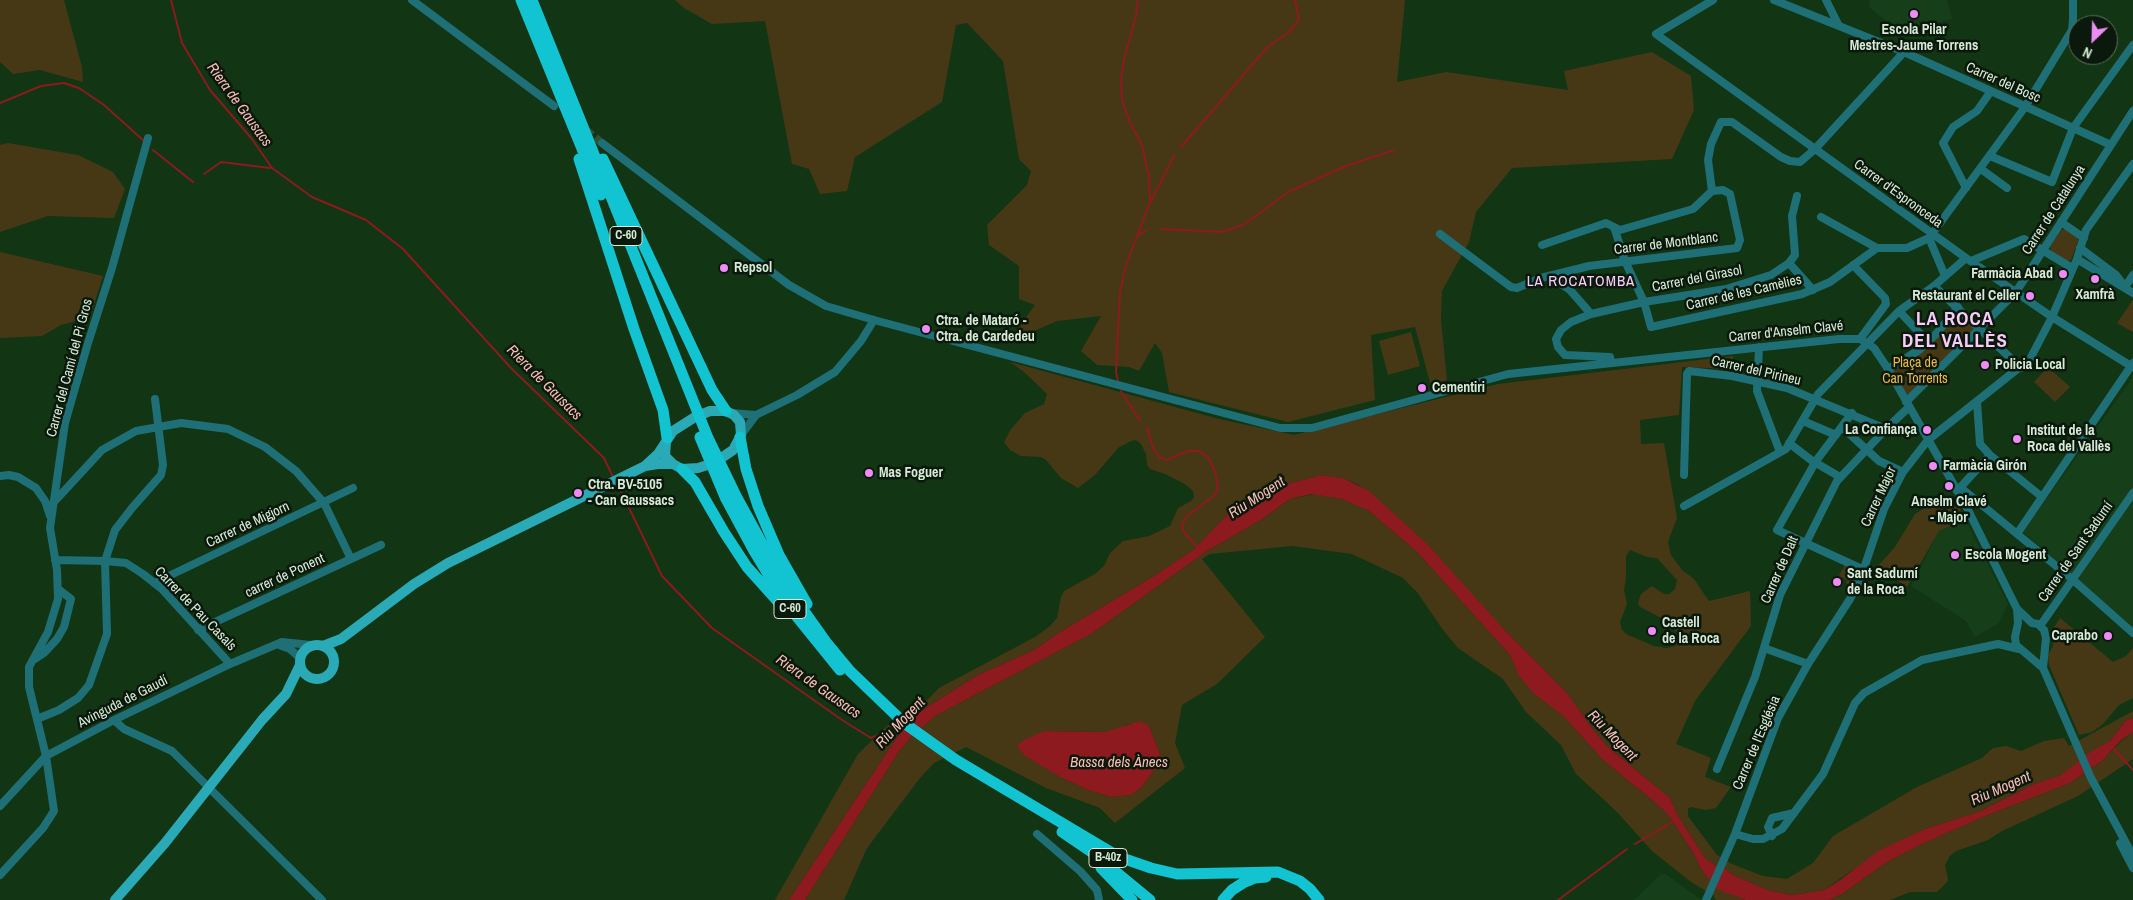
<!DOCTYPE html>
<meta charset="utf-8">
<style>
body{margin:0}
#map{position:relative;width:2133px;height:900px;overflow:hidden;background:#123514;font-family:"Archivo Narrow",sans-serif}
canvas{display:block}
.north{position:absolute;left:2068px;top:15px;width:50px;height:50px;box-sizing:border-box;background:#0a190b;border:1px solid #5c6d5c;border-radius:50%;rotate:204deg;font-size:14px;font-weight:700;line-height:20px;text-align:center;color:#d6ead6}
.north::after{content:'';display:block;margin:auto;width:18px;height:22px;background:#ef8bf6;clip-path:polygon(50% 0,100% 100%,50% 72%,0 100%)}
</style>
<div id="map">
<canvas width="2133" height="900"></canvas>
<div class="north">N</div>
</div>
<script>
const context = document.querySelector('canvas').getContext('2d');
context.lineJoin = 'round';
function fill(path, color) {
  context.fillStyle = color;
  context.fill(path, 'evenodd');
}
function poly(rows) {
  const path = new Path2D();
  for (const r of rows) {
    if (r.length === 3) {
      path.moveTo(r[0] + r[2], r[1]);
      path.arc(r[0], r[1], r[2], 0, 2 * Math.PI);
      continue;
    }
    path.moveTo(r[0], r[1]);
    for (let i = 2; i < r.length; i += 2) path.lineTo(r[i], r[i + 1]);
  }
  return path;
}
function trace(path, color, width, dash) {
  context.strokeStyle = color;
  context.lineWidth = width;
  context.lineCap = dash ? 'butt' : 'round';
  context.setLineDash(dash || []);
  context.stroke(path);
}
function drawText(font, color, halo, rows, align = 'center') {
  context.font = font + ' "Archivo Narrow",sans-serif';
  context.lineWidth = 5;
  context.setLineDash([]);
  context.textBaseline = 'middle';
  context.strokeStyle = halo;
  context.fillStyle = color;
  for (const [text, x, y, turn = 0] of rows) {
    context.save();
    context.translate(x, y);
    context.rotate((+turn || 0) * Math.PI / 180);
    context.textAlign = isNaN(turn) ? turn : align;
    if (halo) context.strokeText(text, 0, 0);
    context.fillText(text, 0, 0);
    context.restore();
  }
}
const built = poly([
 [1869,0,1947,0,1952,19,1901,33,1870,8],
 [2133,377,2133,628,2023,532],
 [1965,519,2008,604,1999,623,1975,637,1966,621,1911,586,1939,531],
 [1662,873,1668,876,1702,900,1634,900]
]);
const green = poly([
 [0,0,64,0,82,67,83,82,40,70,13,74,0,62],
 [675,0,1405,0,1397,82,1446,72,1568,90,1564,71,1652,52,1691,76,1694,110,1672,159,1512,168,1476,212,1469,242,1442,291,1441,320,1447,380,1431,386,1415,327,1371,335,1375,400,1288,422,1169,392,1162,353,1155,343,1139,371,1129,367,1097,365,1081,351,1101,316,1057,321,1007,343,1035,305,1019,299,1019,266,989,245,987,225,1027,185,1031,171,1019,159,1003,61,967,23,956,25,942,102,855,157,847,191,820,194,809,169,792,164,765,21,712,24,684,8],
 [8,143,78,155,113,172,125,189,114,218,48,216,0,232,0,145],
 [2065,229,2077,237,2078,241,2071,260,2068,262,2051,251,2050,247,2061,230],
 [0,252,103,276,90,317,61,325,42,336,0,338],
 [2132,301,2133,301,2133,332,2117,323],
 [1959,309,1978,329,1913,394,1907,394,1891,367,1919,350],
 [1411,332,1420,366,1388,375,1379,341],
 [1733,356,1733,369,1682,367,1679,415,1640,420,1641,444,1664,443,1677,518,1668,542,1671,555,1682,570,1694,579,1709,601,1750,591,1751,626,1695,701,1676,744,1711,758,1705,777,1731,787,1716,808,1706,810,1690,807,1688,809,1688,816,1717,855,1732,864,1763,876,1787,879,1813,863,1833,836,1917,787,1982,758,1993,748,2006,746,2021,751,2044,741,2064,738,2069,746,2133,711,2133,718,2125,721,2110,741,2061,775,2034,784,1981,811,1925,829,1851,871,1824,890,1792,895,1768,890,1731,874,1725,868,1715,865,1705,858,1678,816,1670,798,1607,746,1592,728,1568,694,1501,626,1359,485,1343,478,1322,475,1291,483,1246,499,1229,513,1193,550,1154,576,1060,632,1034,650,978,675,919,712,895,740,789,900,775,900,858,754,887,726,928,699,939,688,1035,637,1050,626,1057,618,1061,597,1064,591,1095,574,1104,566,1110,553,1123,541,1149,536,1170,526,1178,508,1191,501,1194,497,1193,491,1185,484,1165,474,1150,469,1147,465,1146,454,1141,444,1136,440,1131,441,1118,448,1095,475,1078,488,1061,478,1046,460,1041,457,1021,456,1010,450,1004,442,1011,429,1025,413,1044,404,1047,394,1024,372,1010,362,1219,419,1294,435,1498,384],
 [1630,550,1647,557,1657,558,1677,580,1675,589,1669,594,1664,594,1652,586,1641,594,1638,603,1640,607,1667,621,1678,634,1678,642,1675,646,1667,648,1654,646,1628,635,1622,630,1620,622,1627,604,1624,590,1626,579,1626,556],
 [2048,367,2070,387,2055,402,2034,382],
 [1314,494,1342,499,1369,511,1416,551,1510,655,1519,676,1533,693,1563,716,1604,761,1657,804,1670,817,1694,854,1701,869,1717,888,1745,900,1716,900,1713,895,1691,882,1652,851,1617,812,1576,774,1561,745,1526,712,1503,679,1458,648,1443,630,1417,592,1403,578,1352,554,1292,546,1210,554,1202,559,1265,637,1217,684,1182,705,1175,743,1185,768,1115,823,1100,808,1046,788,966,747,934,763,920,778,867,848,844,900,805,900,898,753,909,739,935,716,1091,634,1207,551,1261,520,1290,499],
 [1128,724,1149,726,1162,759,1142,787,1131,795,1112,797,1088,790,1060,777,1043,765,1044,731,1105,732,1116,730],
 [1934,502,1944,511,1958,504,1965,519,1939,531,1907,587,1877,567,1895,547,1915,514],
 [1848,558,1871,570,1861,591,1846,583,1847,580,1839,576],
 [2060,618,2113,662,2126,656,2133,648,2133,698,2119,705,2103,724,2092,732,2079,735,2049,665,2048,655,2053,646,2053,629],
 [2133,732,2133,759,2078,796,2002,831,1988,840,1956,851,1950,856,1945,865,1948,879,1947,882,1937,892,1910,892,1890,900,1829,900,1842,894,1887,862,1920,845,1983,817,2070,783,2102,761,2120,742]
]);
const water = poly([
 [1322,475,1343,478,1369,491,1427,544,1501,626,1568,694,1592,728,1607,746,1670,798,1678,816,1705,858,1715,865,1725,868,1731,874,1768,890,1792,895,1824,890,1840,880,1878,851,1925,829,1981,811,2034,784,2061,775,2089,753,2110,741,2125,721,2133,718,2133,732,2120,741,2102,761,2070,783,1983,817,1920,845,1887,862,1842,894,1829,900,1745,900,1717,889,1701,869,1694,854,1670,817,1657,804,1604,761,1563,716,1533,693,1519,676,1510,655,1416,551,1369,511,1342,499,1311,494,1290,499,1261,520,1207,551,1091,634,935,716,909,739,898,753,805,900,789,900,895,740,919,712,978,675,1034,650,1060,632,1154,576,1193,550,1229,513,1246,499,1291,483],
 [1140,721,1149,726,1162,759,1142,787,1131,795,1112,797,1088,790,1060,777,1024,755,1017,746,1024,740,1044,731,1105,732]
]);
const stream = poly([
 [171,0,182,43,210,90,252,139,272,168,312,197,366,220,403,249,511,368,604,458,613,477],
 [0,103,41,86,64,83,79,88,104,105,144,141],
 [1181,147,1258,58,1271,44,1288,33,1299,20,1295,0],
 [153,150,193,182],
 [204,174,221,162,270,168],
 [1151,201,1174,156],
 [1161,229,1221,232,1243,225,1290,191,1346,166,1394,150],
 [1139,234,1146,231],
 [1118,381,1116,372,1120,292,1126,265,1150,202,1149,177,1142,145,1130,123,1122,100,1121,80,1124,59,1136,16,1138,0],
 [1121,391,1140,421],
 [1147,427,1153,448,1159,457,1166,460,1188,451,1199,451,1208,457,1215,471,1218,488,1215,495,1186,517,1182,525,1184,532,1197,547],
 [617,483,662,576,712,628,842,720,871,738,900,727],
 [2113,748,2133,770],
 [1635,844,1674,821],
 [1558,900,1627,849]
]);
const minorTunnel = poly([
 [586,130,602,143]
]);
const minor = poly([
 [412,0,554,106],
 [1713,0,1656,34,1966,258,2052,317,2131,366],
 [1774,0,1904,52,2111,145],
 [1826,0,1839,26],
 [602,143,789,285,826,306,874,320,1280,428,1312,428,1508,374,1839,339,1860,339,1874,348,1888,369,1966,506,2017,609,2032,623,2038,624,2044,630,2046,638,2043,668],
 [1990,156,2052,182,2073,128,2133,45],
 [1981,169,2007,188],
 [1966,188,1943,143,1953,127,1977,111,1991,91],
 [1712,191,1708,160,1711,144,1721,122,1732,122,1781,157,1790,161,1800,162,1815,149,1904,52],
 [1821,217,1877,248],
 [2061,222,2084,238],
 [1614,227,1625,261,1644,302,1651,327,1802,294,1830,282,1877,248,1907,248,1929,238,2025,107,2072,30,2073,19,2073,0],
 [1440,234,1511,287,1517,288,1541,278,1589,266,1737,248,1740,240,1730,194,1723,190,1712,191,1693,209,1620,230,1606,223,1542,245],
 [1929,238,1945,276],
 [2080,248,2116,275,2122,283],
 [2077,259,2133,293],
 [1971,261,2024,239,2072,268],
 [1789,263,1813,290],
 [1853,265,1885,298,1886,304,1860,339],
 [1549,276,1570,290,1591,314],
 [1934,286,2021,368],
 [2125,287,2133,275],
 [1899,311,1928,342],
 [1759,347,1757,391,1780,452],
 [1611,362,1610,357,1565,355,1558,347,1556,339,1561,330,1571,322,1591,314,1644,302,1726,289,1771,275,1789,263,1795,255,1792,216,1797,196],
 [1888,369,1919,350,1937,333,1958,307],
 [1906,402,2016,292,2133,111],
 [1977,402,1980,444,1990,455,2042,497],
 [731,413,756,415],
 [1852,413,1816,461,1777,530,1862,569],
 [1803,421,1836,435],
 [1842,427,1879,461,1903,472],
 [741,435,756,415,797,395,835,372,861,341,874,320],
 [1789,443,1811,460,1840,477],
 [1684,475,1687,374,1689,371,1732,376,1787,388,1886,429],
 [0,476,9,475,18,477,36,488,45,501,50,516],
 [1960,487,2072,579,2133,633],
 [1957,491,1990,455],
 [53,503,102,450,136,431,181,423,228,429,265,447,296,471,324,503,351,559],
 [1684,506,1786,449,1818,394,1899,311,1934,286,1966,258],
 [2017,534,2133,363],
 [55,560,105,561,126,563,143,574,162,589,230,664],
 [154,583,353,488],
 [2017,609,2018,623,2015,637,2016,645,2043,668,2091,778,2133,856],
 [2040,626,2133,493],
 [198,630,381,545],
 [279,645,290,649,300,658],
 [1764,648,1808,664],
 [35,659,44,653,57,639,64,627,71,599,58,589],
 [37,719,59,710,78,698,89,685,107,634,105,561,115,530,132,508,161,475,163,465,155,399],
 [114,720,124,729,172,751,322,900],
 [1717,769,1755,677,1780,595,1837,481,1886,429,1909,407],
 [0,806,46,756,114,720,230,664,282,642,311,645],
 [1037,834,1080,871,1097,890,1099,900],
 [1735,834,1753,839,1763,839,1782,829,1823,774,1855,703,1864,693,1922,660,1998,644,2019,649],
 [1772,836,1768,827,1772,818,1794,813],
 [2120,843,2133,868],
 [0,875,43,828,54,811,46,756,29,687,29,667,48,632,58,599,57,570,50,528,65,423,88,343,112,268,148,138],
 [1706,900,1735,834,1778,718,1808,664,1850,599,1861,577,1884,509,1903,472,1928,440,2030,359,2052,317,2077,259,2086,230,2133,164]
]);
const major = poly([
 [645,466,658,454,673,431,695,417,710,411,726,411,734,415,740,422,741,435,733,450,714,463,698,468,682,469,673,464,665,456,666,442],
 [317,662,17],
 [323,646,341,639,414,584,448,563,645,466,658,464,673,464],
 [115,900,165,843,262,720,286,694,300,665]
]);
const highway = poly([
 [521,0,601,195],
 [532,0,708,438,736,496,782,580,826,642,850,671,904,723,956,760,1119,857,1151,868,1177,874,1278,872,1300,881,1310,889,1319,900],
 [579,159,634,329,663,410,667,438],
 [603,159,712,390,726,411],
 [700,437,726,499,754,551,785,602,840,670],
 [740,437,746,469,758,506,779,555,807,604],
 [682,469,695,482,724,532,747,567,782,606],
 [1062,832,1093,853,1150,900],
 [1101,868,1132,900],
 [1223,900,1232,890,1243,883,1255,878,1266,877]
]);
const markers = [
 [1914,14,5,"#ef8bf6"],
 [724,268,5,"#ef8bf6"],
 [2063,274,5,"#ef8bf6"],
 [2095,279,5,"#ef8bf6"],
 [2030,296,5,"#ef8bf6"],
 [926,329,5,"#ef8bf6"],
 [1985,365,5,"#ef8bf6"],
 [1422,388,5,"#ef8bf6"],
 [1927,430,5,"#ef8bf6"],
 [2017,439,5,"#ef8bf6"],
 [1933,466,5,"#ef8bf6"],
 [869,473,5,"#ef8bf6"],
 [1949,486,5,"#ef8bf6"],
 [578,493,5,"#ef8bf6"],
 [1955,555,5,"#ef8bf6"],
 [1837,582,5,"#ef8bf6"],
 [1652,631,5,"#ef8bf6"],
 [2108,636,5,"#ef8bf6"]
];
const shields = [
 [626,236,32],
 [790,609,32],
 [1108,858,38]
];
const shieldNames = [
 ["C-60",626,236],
 ["C-60",790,609],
 ["B-40z",1108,858]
];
const poiNames = [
 ["Escola Pilar",1914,30,"center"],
 ["Mestres-Jaume Torrens",1914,46,"center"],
 ["Repsol",734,268],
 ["Farmàcia Abad",2053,274,"right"],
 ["Xamfrà",2095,295,"center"],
 ["Restaurant el Celler",2020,296,"right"],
 ["Ctra. de Mataró -",936,321],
 ["Ctra. de Cardedeu",936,337],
 ["Policia Local",1995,365],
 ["Cementiri",1432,388],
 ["La Confiança",1917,430,"right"],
 ["Institut de la",2027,431],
 ["Roca del Vallès",2027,447],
 ["Farmàcia Girón",1943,466],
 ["Mas Foguer",879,473],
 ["Ctra. BV-5105",588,485],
 ["- Can Gaussacs",588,501],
 ["Anselm Clavé",1949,502,"center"],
 ["- Major",1949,518,"center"],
 ["Escola Mogent",1965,555],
 ["Sant Sadurní",1847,574],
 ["de la Roca",1847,590],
 ["Castell",1662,623],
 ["de la Roca",1662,639],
 ["Caprabo",2098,636,"right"]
];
const streetNames = [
 ["Carrer del Bosc",2003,83,24],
 ["Carrer d'Espronceda",1898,194,36],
 ["Carrer de Catalunya",2054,210,-57],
 ["Carrer de Montblanc",1666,244,-7],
 ["Carrer del Girasol",1697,279,-11],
 ["Carrer de les Camèlies",1744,293,-13],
 ["Carrer d'Anselm Clavé",1786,332,-6],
 ["Carrer del Camí del Pi Gros",70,368,-75],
 ["Carrer del Pirineu",1756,371,13],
 ["Carrer Major",1879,497,-65],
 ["Carrer de Migjorn",248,525,-25],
 ["Carrer de Sant Sadurní",2076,552,-55],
 ["Carrer de Dalt",1780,570,-66],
 ["carrer de Ponent",285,576,-25],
 ["Carrer de Pau Casals",195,609,46],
 ["Avinguda de Gaudí",123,702,-27],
 ["Carrer de l'Església",1757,743,-67]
];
const parkNames = [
 ["Plaça de",1915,363],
 ["Can Torrents",1915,379]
];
const waterNames = [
 ["Riera de Gausacs",239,105,54],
 ["Riera de Gausacs",544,383,45],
 ["Riu Mogent",1257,498,-33],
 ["Riera de Gausacs",818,687,35],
 ["Riu Mogent",901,723,-46],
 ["Riu Mogent",1612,736,46],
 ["Bassa dels Ànecs",1119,763],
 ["Riu Mogent",2001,789,-24]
];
const neighbourhoodNames = [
 ["LA ROCATOMBA",1581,282]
];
const districtNames = [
 ["LA ROCA",1955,320],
 ["DEL VALLÈS",1955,342]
];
fill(built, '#163f19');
fill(green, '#473815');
fill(water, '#8c1a1e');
trace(stream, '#8c1a1e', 2);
trace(minorTunnel, '#2f5031', 8, [8, 4]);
trace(minor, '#1f6f77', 8);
trace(major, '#2aaab7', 10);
trace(highway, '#12c3d2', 11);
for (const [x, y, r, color] of markers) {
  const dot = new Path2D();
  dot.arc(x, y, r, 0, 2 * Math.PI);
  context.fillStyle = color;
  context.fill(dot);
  trace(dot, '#0a190b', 2);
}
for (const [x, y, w] of shields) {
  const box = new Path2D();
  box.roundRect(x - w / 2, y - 9.5, w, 19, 4);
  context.fillStyle = '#0a190b';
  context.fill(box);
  trace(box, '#d6ead6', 1);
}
drawText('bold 12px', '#d6ead6', null, shieldNames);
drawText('bold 14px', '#d6ead6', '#0a190b', poiNames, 'left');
drawText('14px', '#d6ead6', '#0a190b', streetNames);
drawText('14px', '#edba44', '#0a190b', parkNames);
drawText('italic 15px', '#f9bcb6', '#0a190b', waterNames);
context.letterSpacing = '1px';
drawText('15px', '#f9ccfb', '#0a190b', neighbourhoodNames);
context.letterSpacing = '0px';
context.letterSpacing = '1px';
drawText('bold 19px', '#f9ccfb', '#0a190b', districtNames);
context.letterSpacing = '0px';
</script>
